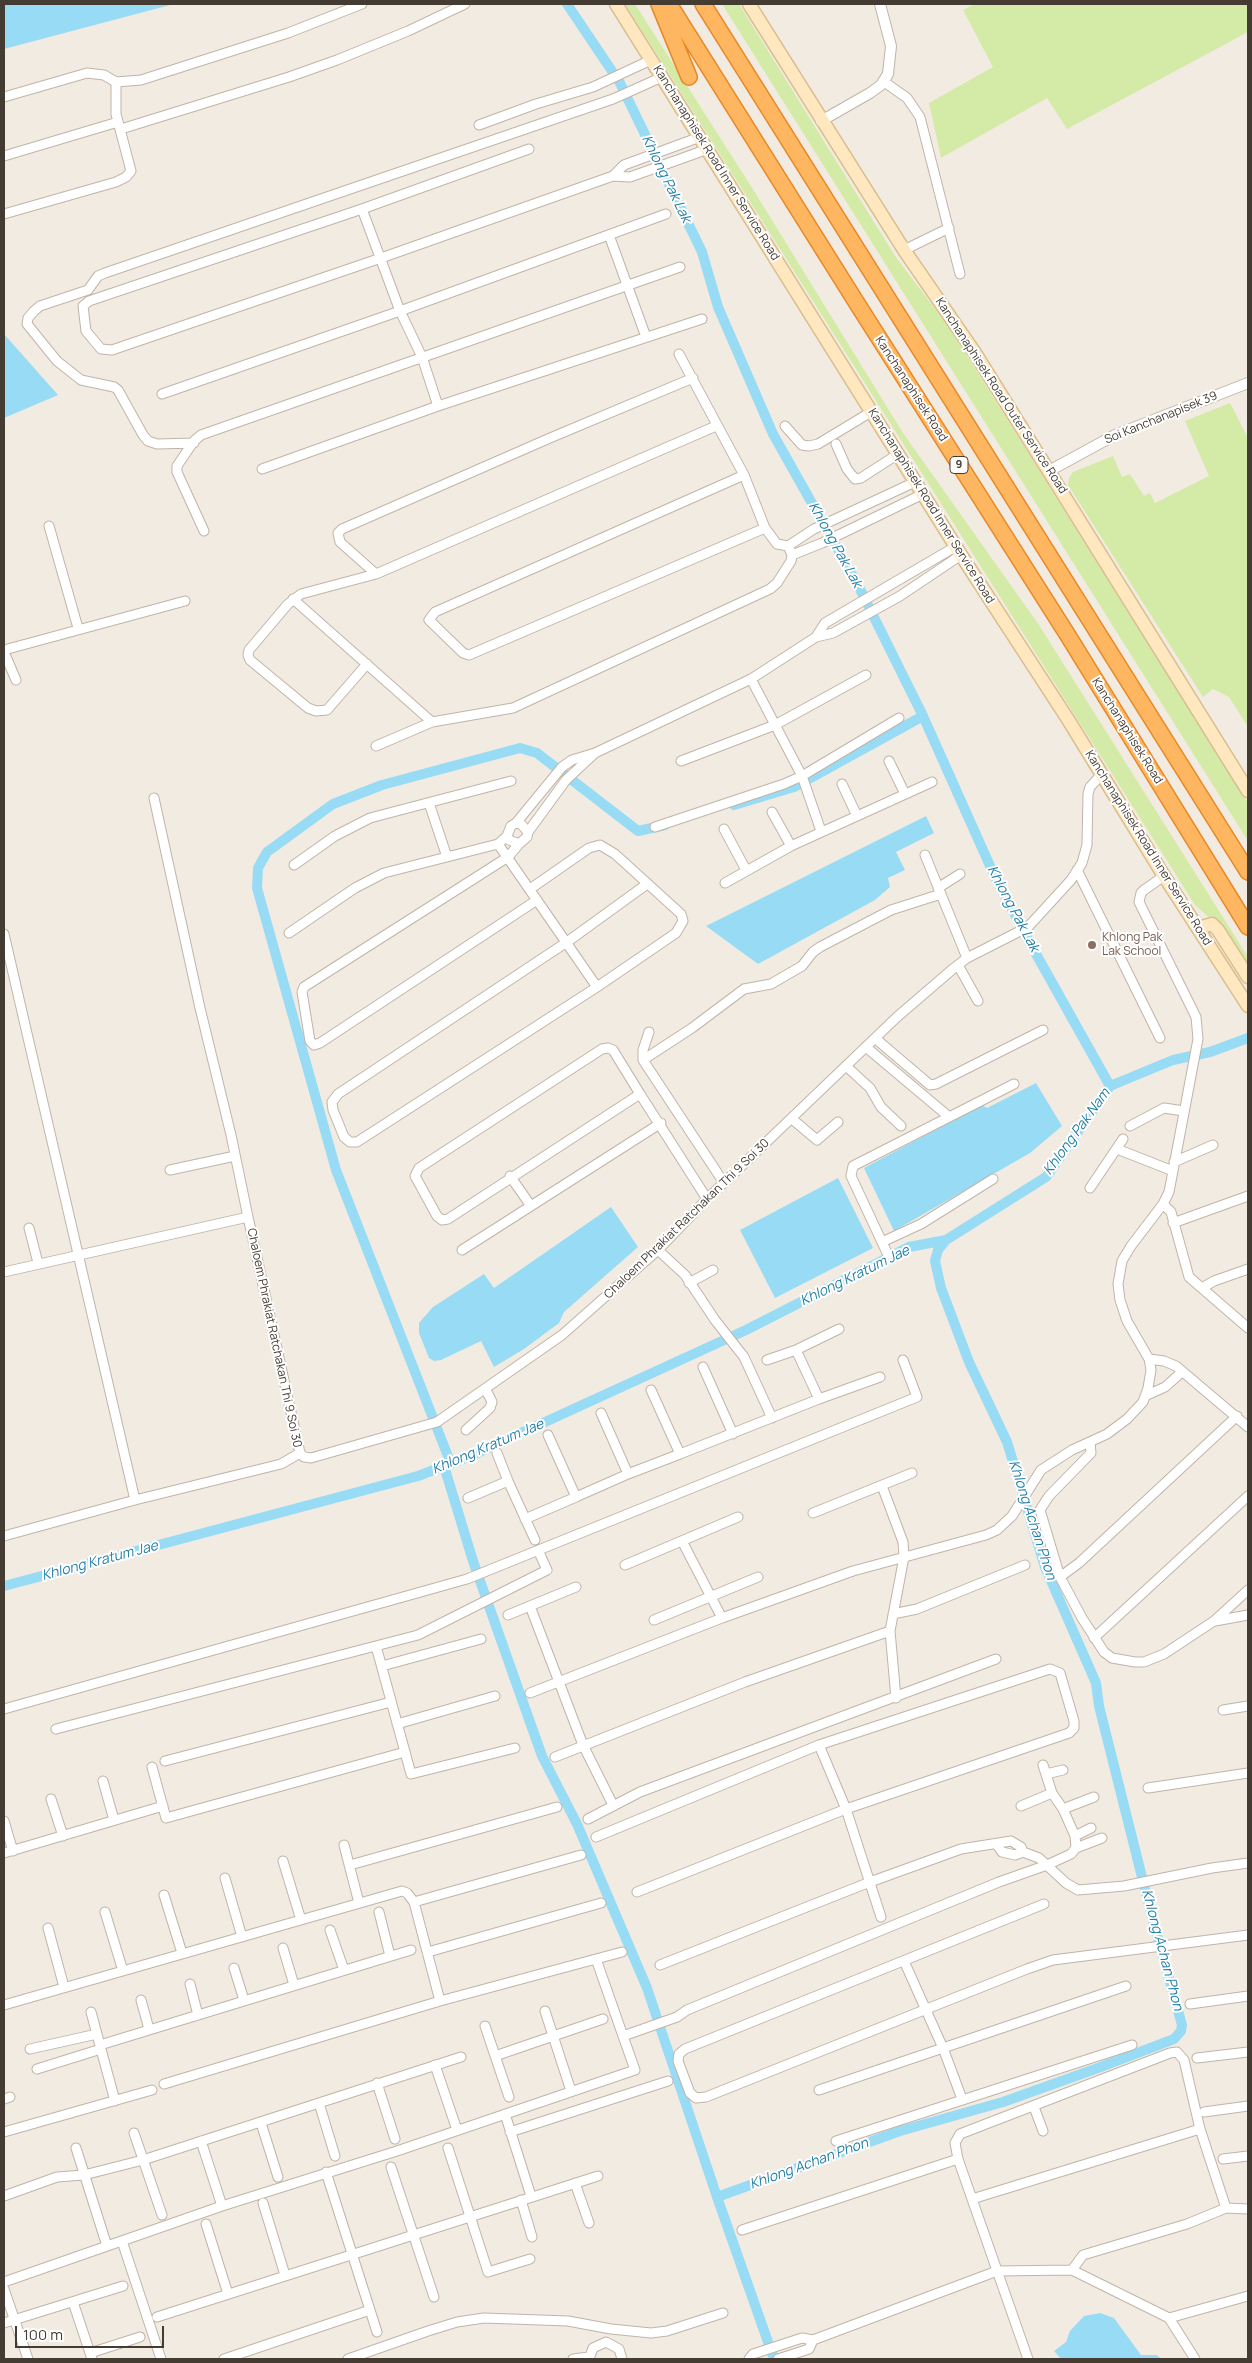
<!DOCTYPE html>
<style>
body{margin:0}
#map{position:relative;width:1252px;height:2363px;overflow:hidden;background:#f2ebe2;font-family:Manrope,sans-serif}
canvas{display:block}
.frame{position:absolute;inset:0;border:5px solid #443b32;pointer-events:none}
.scale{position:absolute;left:15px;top:2326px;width:149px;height:22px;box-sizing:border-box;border:2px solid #443b32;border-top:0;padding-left:6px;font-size:15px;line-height:18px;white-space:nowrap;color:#443b32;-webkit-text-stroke:4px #fff;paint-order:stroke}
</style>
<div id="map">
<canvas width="1252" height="2363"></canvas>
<div class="frame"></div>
<div class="scale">100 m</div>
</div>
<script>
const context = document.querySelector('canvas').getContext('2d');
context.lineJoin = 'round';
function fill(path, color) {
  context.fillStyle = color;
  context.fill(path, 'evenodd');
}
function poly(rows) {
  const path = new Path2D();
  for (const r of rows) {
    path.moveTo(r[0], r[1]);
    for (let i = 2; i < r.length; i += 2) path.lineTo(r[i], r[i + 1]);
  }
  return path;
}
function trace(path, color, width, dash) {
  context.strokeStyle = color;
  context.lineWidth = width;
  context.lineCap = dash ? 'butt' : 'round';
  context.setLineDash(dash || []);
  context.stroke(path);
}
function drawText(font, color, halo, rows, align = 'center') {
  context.font = font + ' Manrope,sans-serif';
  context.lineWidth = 4;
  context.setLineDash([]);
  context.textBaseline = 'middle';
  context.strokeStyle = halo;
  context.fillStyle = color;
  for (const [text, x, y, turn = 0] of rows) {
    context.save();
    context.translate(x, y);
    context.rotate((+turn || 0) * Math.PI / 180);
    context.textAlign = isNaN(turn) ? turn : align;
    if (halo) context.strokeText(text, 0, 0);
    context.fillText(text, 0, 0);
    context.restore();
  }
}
const green = poly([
 [625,4,635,4,754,191,903,433,1039,625,1248,957,1248,970,1222,929,1195,905],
 [722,4,739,4,895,256,951,330,1248,803,1248,841],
 [975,4,1248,4,1248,32,1067,129,1047,98,941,158,929,103,993,67,963,10],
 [1230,403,1248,438,1248,727,1229,697,1213,689,1203,697,1068,485,1069,478,1073,472,1113,456,1122,477,1130,474,1144,496,1150,493,1155,503,1209,476,1185,421]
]);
const water = poly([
 [4,4,174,4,4,49],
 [4,334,58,395,4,418],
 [926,816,934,833,896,852,905,870,888,878,890,887,875,900,758,964,706,926],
 [1036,1083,1062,1126,1030,1153,894,1231,864,1168,982,1105,987,1108],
 [838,1178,873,1248,775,1298,740,1230],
 [611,1207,638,1247,564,1312,559,1323,524,1349,494,1367,481,1341,441,1360,434,1361,429,1358,419,1333,419,1323,433,1307,484,1274,494,1288],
 [1100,2313,1114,2318,1141,2355,1157,2355,1161,2359,1061,2359,1054,2351,1066,2342,1070,2331,1084,2316]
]);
const canal = poly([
 [567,4,620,83,702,252,718,307,773,434,858,585,923,716,995,877,1031,945,1110,1086],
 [734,805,794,787,923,716],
 [451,1464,336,1170,257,888,258,868,267,852,333,804,382,785,520,748,537,753,638,831,665,825],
 [444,1466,473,1561,542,1756,577,1824,647,1988,717,2197],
 [4,1586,418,1476,473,1455,746,1330,909,1247,946,1240],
 [774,2359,717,2197,900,2131,1003,2102,1098,2068,1174,2039,1181,2031,1182,2025,1151,1913,1099,1706,1096,1683,1045,1567,1007,1442,969,1362,941,1288,935,1261,938,1250,946,1240,1046,1177,1110,1086,1173,1060,1210,1052,1248,1038]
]);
const minor = poly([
 [883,81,907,98,920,117,960,274],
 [4,97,87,73,104,75,116,82,141,80,288,33,362,4],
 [479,125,536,104,593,87,651,60],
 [121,129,289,77,337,60,408,31,465,4],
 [529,149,362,209,89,301,83,306,86,331,101,349,112,350,381,258,613,176,624,165,700,137],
 [4,156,118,122],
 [613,176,630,177,708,149],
 [362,209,400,311,422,357,438,406,702,319],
 [4,214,116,182,126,177,131,171,116,114,116,82],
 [609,235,646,337],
 [904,250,949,228],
 [679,354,744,475,765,528,777,544,788,546,814,529,915,482],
 [162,394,400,311,666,214],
 [785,426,802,445,809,446,818,444,871,412],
 [194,443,157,444,148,441,143,435,118,390,114,387,81,380,57,361,27,324,28,318,34,311,40,306,88,290,98,276,105,273,613,99,662,77],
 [836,444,847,469,855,479,861,478,898,454],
 [262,469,438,406],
 [744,475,435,612,429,620,463,653,469,655,765,528],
 [49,526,78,628],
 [204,531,177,472,177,466,194,441,201,435,680,267],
 [792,555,822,543,923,494],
 [376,574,340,542,338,533,342,529,550,438,693,378],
 [293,599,432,722,513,708,770,589,777,583,791,561,792,555,788,546],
 [816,637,833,633,900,596,961,555],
 [4,650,185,601],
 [4,652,16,680],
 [367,664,327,710,316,711,308,708,250,660,248,655,249,650,288,604,301,594,376,574,716,426],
 [751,679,802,776,821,831],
 [376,746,432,722],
 [595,753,751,679,816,637,825,623,955,547],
 [681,761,775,725,866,675],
 [889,761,905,794],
 [842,784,857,816],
 [154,798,200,1008,231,1135,248,1217],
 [429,803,447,857],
 [772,812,791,846],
 [516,823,562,767,572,760,595,753,566,780,528,832],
 [655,827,784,784,802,776,899,718],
 [724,829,746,870],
 [498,844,507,836,511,826,516,823,521,824,528,832,527,837,519,844,509,840,507,836],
 [519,844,508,857,304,987,302,992,310,1041,314,1045,320,1043,537,900],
 [925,855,967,958],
 [294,865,335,836,370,818,511,781],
 [1077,870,1160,1038],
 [725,883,791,846,932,782],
 [938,888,960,874],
 [530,889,589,848,600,845,615,854,681,914,683,921,676,933,597,987,357,1142,350,1142,344,1137,333,1110,332,1102,338,1094,567,942,647,884],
 [289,933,355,888,384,873,498,844,597,987],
 [4,934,135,1500],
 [958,965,978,1001],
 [649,1032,643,1050,643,1060,724,1183],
 [876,1039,930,1085,936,1084,1043,1030],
 [608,1048,613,1050,640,1094,448,1219,442,1220,437,1216,415,1176,419,1168,602,1049,608,1048],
 [867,1048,948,1116],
 [643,1060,692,1028,744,989,771,984,802,966,813,952,820,947,891,910,941,894],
 [846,1066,870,1088,881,1107,901,1126],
 [640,1094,707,1199],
 [792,1119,817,1140,838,1122],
 [1130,1126,1164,1108,1184,1111],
 [1117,1149,1173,1171],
 [1174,1162,1213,1145],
 [170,1170,235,1156],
 [510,1176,531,1206],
 [1090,1188,1123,1139],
 [1163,1204,1171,1212,1189,1277,1248,1328],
 [1173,1223,1248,1196],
 [29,1228,38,1263],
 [882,1242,921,1224,993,1179],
 [462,1250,661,1123],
 [658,1250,685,1275,715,1320,744,1357,772,1418],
 [888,1255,851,1176,853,1166,1014,1084],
 [4,1272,248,1217,300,1453,304,1457,311,1458,437,1422,562,1335,658,1250,707,1199,897,1017,954,968,967,958,1028,927,1071,880,1082,863,1087,845,1088,794,1090,787,1101,775],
 [689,1283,713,1270],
 [1202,1288,1214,1281,1248,1269],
 [796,1350,839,1329],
 [1149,1359,1164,1361,1176,1366,1248,1427],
 [703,1367,733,1434],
 [1145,1396,1165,1387,1182,1372],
 [819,1399,880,1377],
 [466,1430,490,1408,492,1402,486,1390],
 [1090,1442,1091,1453,1049,1496,1040,1510,1060,1577,1082,1618,1104,1652,1112,1658,1135,1662,1144,1662,1164,1654,1214,1621,1248,1590],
 [680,1454,819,1399,796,1350,767,1360],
 [628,1474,680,1454,651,1390],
 [508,1481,535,1540],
 [882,1486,903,1542,904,1557,890,1631,896,1698],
 [576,1497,628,1474,601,1413],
 [468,1498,508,1481,497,1453],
 [813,1513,912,1473],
 [525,1519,576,1497,548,1435],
 [4,1536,135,1500,281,1464,300,1453],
 [625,1565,738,1517],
 [1060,1577,1079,1563,1237,1416],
 [530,1606,583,1745,613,1805],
 [893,1614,917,1609,1025,1565],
 [508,1615,576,1587],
 [722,1618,853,1571,986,1535,997,1530,1012,1516,1041,1470,1072,1450,1107,1434,1127,1419,1143,1402,1148,1388,1151,1370,1149,1359,1127,1321,1120,1300,1118,1284,1122,1261,1131,1246,1163,1204,1169,1192,1198,1039,1196,1017,1139,902,1141,893,1144,890,1164,876],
 [654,1620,758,1577],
 [1215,1621,1248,1615],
 [1094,1638,1248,1496],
 [376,1646,411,1774,515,1748],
 [382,1666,481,1639],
 [530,1693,722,1618,682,1541],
 [4,1709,467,1579,917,1397,903,1360],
 [1223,1710,1248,1706],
 [397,1724,495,1696],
 [56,1729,418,1635,547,1570,538,1550],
 [819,1745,846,1809,881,1917],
 [555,1757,745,1682,890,1631],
 [165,1761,391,1702],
 [152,1767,166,1818,405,1752],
 [1046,1774,1063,1770],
 [103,1781,114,1820],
 [1148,1788,1248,1773],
 [51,1799,63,1836],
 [1021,1806,1052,1793],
 [1063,1809,1094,1797],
 [588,1819,640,1792,996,1659],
 [4,1821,13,1851],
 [1075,1836,1091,1828],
 [596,1837,819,1745,1050,1669,1060,1673,1074,1721,1074,1728,1069,1733,846,1809,637,1892],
 [344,1845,359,1903],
 [997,1845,1002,1852,1015,1855,1023,1852,1039,1858,1066,1883,1078,1890,1124,1886,1212,1868,1248,1863],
 [1076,1848,1102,1838],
 [4,1853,163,1806],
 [283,1861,301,1920],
 [350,1865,557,1807],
 [225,1878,242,1937],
 [164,1895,182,1953],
 [414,1902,581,1855],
 [1044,1904,685,2049,679,2054,678,2061,690,2093,696,2098,706,2097,1027,1969,1053,1960,1248,1935],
 [105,1912,123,1971],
 [379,1912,390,1956],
 [48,1928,64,1987],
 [330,1930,344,1970],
 [283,1948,294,1985],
 [428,1952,601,1903],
 [596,1959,623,2036],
 [904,1961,943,2048,962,2099],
 [660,1965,870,1882,961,1849,1011,1841,1021,1847,1023,1852],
 [234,1968,244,2000],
 [190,1984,198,2015],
 [141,2000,149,2029],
 [1190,2004,1248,1996],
 [4,2005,402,1891,407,1893,414,1902,440,2001],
 [545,2011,571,2091],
 [91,2012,115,2101],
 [485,2026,509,2097],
 [100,2045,411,1950],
 [30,2049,97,2034],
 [495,2056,603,2019],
 [1197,2058,1248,2052],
 [435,2065,457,2130],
 [37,2069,101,2049],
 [377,2083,395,2139],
 [164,2084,440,2001,622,1952],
 [819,2090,1126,1986],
 [4,2099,10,2097],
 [319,2103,335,2156],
 [1034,2107,1043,2131],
 [1204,2112,1248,2106],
 [505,2114,531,2196],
 [261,2123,278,2177],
 [4,2132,152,2090],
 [510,2132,668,2081],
 [134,2133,162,2215],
 [201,2141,222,2206],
 [836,2141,1132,2045],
 [76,2148,107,2246],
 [448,2148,488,2272,530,2259],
 [1223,2159,1248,2156],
 [391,2167,434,2297],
 [326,2172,377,2332],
 [575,2183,589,2223],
 [4,2196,57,2177,84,2175,143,2160,461,2057],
 [972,2199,1200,2129],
 [521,2200,532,2237],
 [263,2203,285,2275],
 [206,2224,228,2294],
 [742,2230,958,2159],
 [122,2241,161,2359],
 [1072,2270,1083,2255,1187,2224,1226,2208,1248,2209],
 [4,2282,222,2206,397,2151,635,2070,623,2036,677,2017,687,2010,999,1882,1047,1865,1071,1854,1076,1848,1075,1836,1063,1809,1052,1793,1043,1765],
 [4,2289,28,2359],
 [73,2302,92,2359],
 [157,2317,598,2176],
 [1169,2318,1248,2296],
 [4,2323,123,2286],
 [90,2353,140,2337],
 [224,2359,370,2310],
 [348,2359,428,2331,457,2322,484,2318,568,2321,611,2329,651,2333,667,2331,723,2313],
 [573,2359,589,2357],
 [589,2359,593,2348,606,2342,619,2349,622,2359],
 [749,2359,753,2354,802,2338,813,2340,997,2271,1072,2270,1169,2318,1195,2359],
 [778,2359,809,2349,813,2340],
 [1028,2359,958,2159,955,2143,960,2134,1170,2053,1177,2052,1184,2060,1200,2129,1226,2208]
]);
const tertiary = poly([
 [821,121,870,93,881,85,888,74,891,46,880,4],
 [1049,471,1115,435,1248,383]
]);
const secondary = poly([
 [616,4,961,555,1069,721,1164,876,1248,1006],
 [749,4,904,250,975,353,1248,791],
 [1198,928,1212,924,1218,930,1248,977]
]);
const motorway = poly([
 [659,4,689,77],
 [669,4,858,305,1067,634,1248,927],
 [703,4,1248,872]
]);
const markers = [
 [1092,945,5,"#8d6e63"]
];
const shields = [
 [959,465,18]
];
const shieldNames = [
 ["9",959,465]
];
const streetNames = [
 ["Kanchanaphisek Road Inner Service Road",716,163,58],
 ["Kanchanaphisek Road",911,389,57],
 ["Kanchanaphisek Road Outer Service Road",1001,396,57],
 ["Soi Kanchanapisek 39",1161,418,-22],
 ["Kanchanaphisek Road Inner Service Road",931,506,58],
 ["Kanchanaphisek Road",1127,731,58],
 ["Kanchanaphisek Road Inner Service Road",1148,848,58],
 ["Chaloem Phrakiat Ratchakan Thi 9 Soi 30",687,1219,-44],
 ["Chaloem Phrakiat Ratchakan Thi 9 Soi 30",274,1338,78]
];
const educationNames = [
 ["Khlong Pak",1102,938],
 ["Lak School",1102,952]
];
const waterNames = [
 ["Khlong Pak Lak",666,179,64],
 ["Khlong Pak Lak",835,545,61],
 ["Khlong Pak Lak",1013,909,62],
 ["Khlong Pak Nam",1077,1132,-54],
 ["Khlong Kratum Jae",855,1276,-26],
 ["Khlong Kratum Jae",488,1447,-23],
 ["Khlong Achan Phon",1032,1520,72],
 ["Khlong Kratum Jae",100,1561,-15],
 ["Khlong Achan Phon",1162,1950,75],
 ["Khlong Achan Phon",809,2164,-20]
];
fill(green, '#d4eaa7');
fill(water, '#98dbf5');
trace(canal, '#98dbf5', 10);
trace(minor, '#c1b4a7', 11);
trace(tertiary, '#c1b4a7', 12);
trace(secondary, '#d9bd8f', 15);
trace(motorway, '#e88826', 18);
trace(minor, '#fff', 9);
trace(tertiary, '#fff', 10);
trace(secondary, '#ffe7bf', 12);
trace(motorway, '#ffb660', 15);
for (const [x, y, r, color] of markers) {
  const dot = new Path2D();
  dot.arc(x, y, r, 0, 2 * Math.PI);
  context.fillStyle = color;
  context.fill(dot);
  trace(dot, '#fff', 2);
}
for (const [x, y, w] of shields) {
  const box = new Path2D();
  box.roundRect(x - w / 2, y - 8.5, w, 17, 4);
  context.fillStyle = '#fff';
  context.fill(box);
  trace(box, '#443b32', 1);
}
drawText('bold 11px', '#443b32', null, shieldNames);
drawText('12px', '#443b32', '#fff', streetNames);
drawText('12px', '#785e54', '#fff', educationNames, 'left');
drawText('italic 14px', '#237fa6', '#fff', waterNames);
</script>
